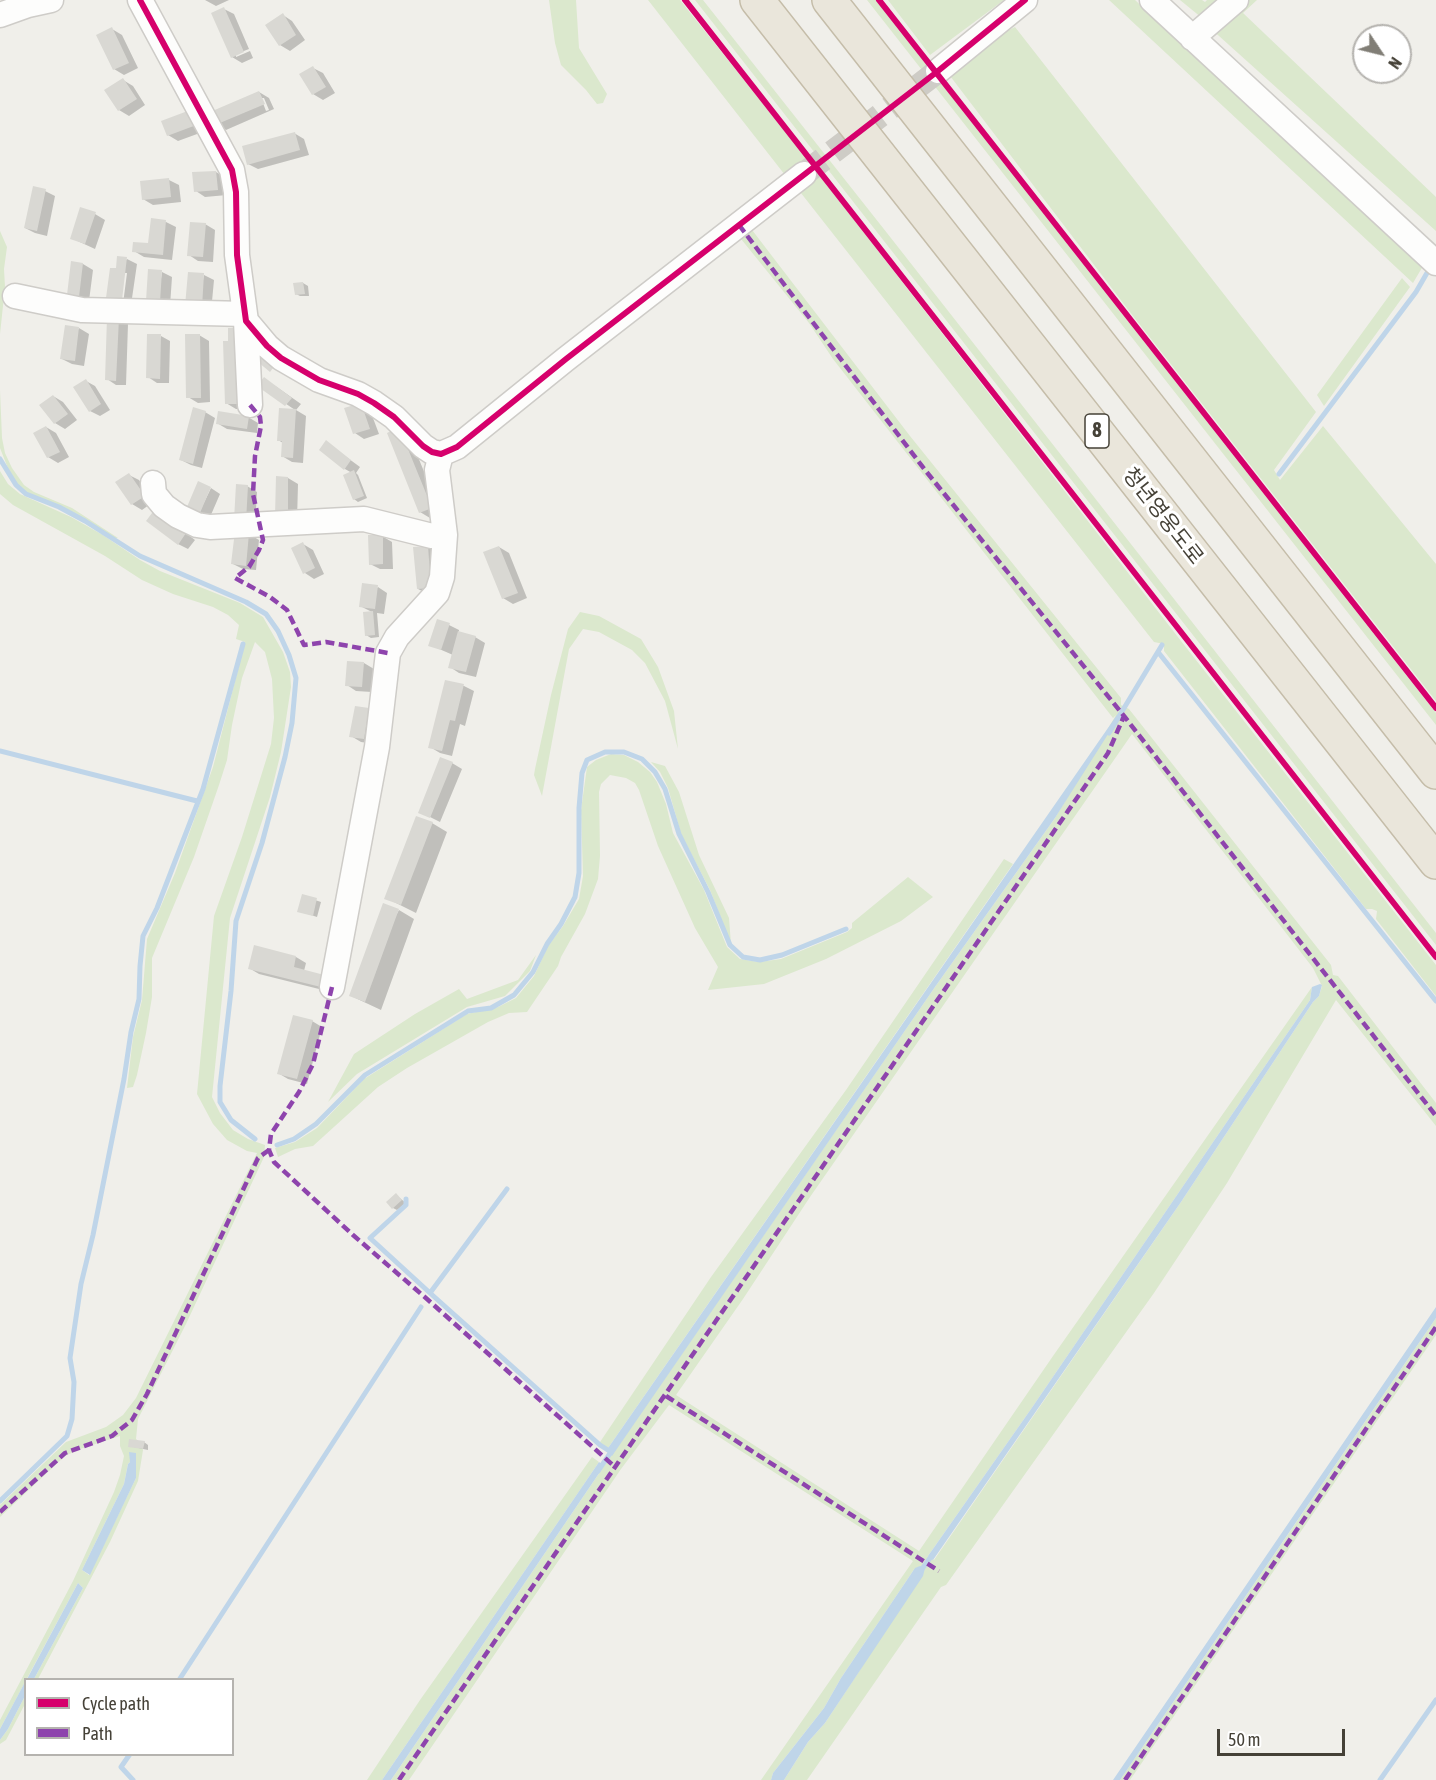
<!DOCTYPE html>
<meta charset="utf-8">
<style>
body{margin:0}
#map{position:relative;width:1436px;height:1780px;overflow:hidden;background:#f0efea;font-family:"Asap Condensed",sans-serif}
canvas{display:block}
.legend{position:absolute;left:24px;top:1678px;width:210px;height:78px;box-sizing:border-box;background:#fff;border:2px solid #b5b3af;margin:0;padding:8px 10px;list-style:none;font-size:18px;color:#454137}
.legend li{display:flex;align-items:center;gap:12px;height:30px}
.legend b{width:30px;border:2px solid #b5b3af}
.north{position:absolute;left:1352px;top:24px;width:60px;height:60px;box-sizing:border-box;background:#fff;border:2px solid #b5b3af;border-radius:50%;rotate:125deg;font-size:16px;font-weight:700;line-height:24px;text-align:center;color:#454137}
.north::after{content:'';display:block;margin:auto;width:21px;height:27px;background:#817e76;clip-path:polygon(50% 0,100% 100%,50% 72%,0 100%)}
.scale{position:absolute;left:1217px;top:1729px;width:128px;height:27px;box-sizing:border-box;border:3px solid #454137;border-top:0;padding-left:8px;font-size:18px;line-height:21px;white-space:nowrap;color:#454137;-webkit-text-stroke:4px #fff;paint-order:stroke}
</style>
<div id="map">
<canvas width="1436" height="1780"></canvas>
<ul class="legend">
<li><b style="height:8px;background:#d6006c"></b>Cycle path</li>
<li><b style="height:8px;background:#8e44ad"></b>Path</li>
</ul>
<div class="north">N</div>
<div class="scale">50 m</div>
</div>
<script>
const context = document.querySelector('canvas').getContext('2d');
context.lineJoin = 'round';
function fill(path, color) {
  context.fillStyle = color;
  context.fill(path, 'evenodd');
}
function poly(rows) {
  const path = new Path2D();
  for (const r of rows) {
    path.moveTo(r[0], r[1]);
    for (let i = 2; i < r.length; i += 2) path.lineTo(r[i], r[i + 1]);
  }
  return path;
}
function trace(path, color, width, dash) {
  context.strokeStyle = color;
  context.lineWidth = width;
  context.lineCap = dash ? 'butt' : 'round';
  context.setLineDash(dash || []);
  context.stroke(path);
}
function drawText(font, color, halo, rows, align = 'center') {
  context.font = font + ' "Asap Condensed","Noto Sans KR",sans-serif';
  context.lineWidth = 6;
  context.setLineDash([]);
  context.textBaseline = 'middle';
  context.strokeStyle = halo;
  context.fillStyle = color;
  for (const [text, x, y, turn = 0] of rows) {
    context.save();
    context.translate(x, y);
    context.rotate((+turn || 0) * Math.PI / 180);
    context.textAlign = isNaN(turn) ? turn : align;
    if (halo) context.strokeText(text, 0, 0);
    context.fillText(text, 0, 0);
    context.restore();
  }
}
const green = poly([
 [549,0,576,0,579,48,607,94,603,103,597,104,586,90,561,65,555,43],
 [648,0,680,0,807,159,785,175],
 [695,0,703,0,887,233,1436,933,1436,945],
 [867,0,876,0,1436,713,1436,725],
 [888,0,1004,0,930,55],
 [1109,0,1135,0,1423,266,1413,283],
 [1180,0,1202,0,1205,2,1207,0,1223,0,1202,18],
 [1241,0,1257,0,1243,13,1436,197,1436,231,1209,27],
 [1015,27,1316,412,1274,470,1280,480,1323,426,1436,564,1436,701,1133,316,944,68,965,52],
 [816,171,1181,641,1436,965,1436,996,1376,919,1377,911,1372,909,1366,909,1164,651,1164,644,1154,642,797,188],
 [749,226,910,436,1121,698,1121,705,1129,709,1331,965,1333,975,1338,976,1436,1103,1436,1126,1336,1000,1227,1183,1154,1293,946,1585,941,1587,807,1780,784,1780,808,1742,825,1723,860,1670,915,1568,841,1678,824,1708,773,1773,771,1780,761,1780,913,1561,669,1405,621,1469,409,1780,391,1780,604,1466,935,987,1055,818,1116,715,1113,718,833,359,809,323,737,234],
 [1132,734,1313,968,1322,986,1319,996,1313,1002,1181,1202,934,1560,928,1556,1031,1409,1310,1000,1312,987,1053,1356,919,1551,676,1395,743,1299,810,1197],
 [0,231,7,247,4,269,5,287,0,334],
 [1402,278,1410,287,1324,406,1317,395],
 [0,390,2,438,5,453,12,468,24,485,34,492,72,508,118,538,115,538,67,509,27,493,17,485,9,471,0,448],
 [0,471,8,484,20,494,71,517,103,535,140,560,160,571,240,603,263,617,283,652,290,672,291,687,281,752,270,797,230,918,212,1097,220,1113,233,1130,248,1139,265,1145,264,1157,186,1324,138,1419,136,1439,142,1444,143,1450,138,1481,110,1542,38,1679,34,1679,83,1588,78,1583,0,1729,0,1720,73,1581,114,1492,120,1475,124,1456,120,1446,120,1436,80,1449,65,1456,0,1517,0,1505,66,1442,106,1427,123,1415,136,1398,257,1153,247,1151,227,1140,213,1124,197,1094,214,916,242,837,271,744,274,718,272,679,265,652,255,642,242,678,232,725,227,760,219,785,194,857,152,958,152,997,146,1033,137,1075,133,1087,127,1088,133,1037,142,1000,147,939,175,873,213,767,245,642,236,639,239,625,228,615,213,607,173,594,142,580,105,556,13,505,0,494],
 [130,1462,136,1478,89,1575,82,1570,124,1484,128,1464],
 [580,612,599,616,641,639,658,667,674,711,678,749,665,701,645,663,632,650,599,632,583,629,569,649,542,796,534,775,535,769,551,695,568,629],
 [611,754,624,755,638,762,650,772,657,782,666,804,673,833,704,890,727,947,740,959,759,962,781,959,847,932,852,928,852,923,908,877,933,897,901,921,826,959,764,984,708,990,718,967,695,928,658,846,639,790,635,783,626,778,610,775,601,784,599,792,600,856,598,879,585,914,561,957,558,966,527,1012,509,1013,488,1022,407,1068,378,1087,313,1146,295,1149,278,1157,275,1148,295,1142,317,1128,364,1079,467,1014,498,1007,516,998,534,976,548,946,563,926,579,899,583,876,581,810,587,767,596,760],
 [651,762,665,766,679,792,699,855,729,918,731,944,710,890,681,834,668,788,660,772],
 [1004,859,1013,864,606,1451,598,1445,711,1277,846,1090],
 [536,955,530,971,505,996,467,1007,357,1074,328,1102,354,1054,415,1014,459,989,467,999,518,980],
 [1436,1318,1436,1335,1130,1780,1120,1780],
 [592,1457,599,1462,382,1780,367,1780,420,1700],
 [25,1696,25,1704,6,1740,0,1744,0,1740,8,1729]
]);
const water = poly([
 [1117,715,1117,720,1055,818,935,987,612,1456,606,1451],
 [1320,984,1322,985,1319,996,1313,1002,1181,1202,933,1560,928,1556,1031,1409,1310,1000,1312,987],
 [1436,1307,1436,1318,1299,1518,1120,1780,1113,1780],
 [129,1452,136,1453,136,1478,90,1575,82,1570,124,1484,128,1464,130,1462],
 [599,1462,604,1466,391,1780,382,1780],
 [920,1566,925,1568,923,1576,825,1723,808,1742,784,1780,771,1780,773,1773,824,1708,841,1678,915,1568],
 [78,1583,83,1588,34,1679,27,1679],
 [25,1682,25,1696,8,1729,0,1740,0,1729]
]);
const shadow = poly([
 [205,0,229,0,216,6],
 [224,9,234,14,249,49,236,54,236,57,250,51,253,58,242,63,232,57],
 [283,15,292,21,305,40,290,51,280,45],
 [112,29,122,35,138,68,124,75,114,69],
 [313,68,323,73,335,93,323,100,313,94],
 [123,80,133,86,145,105,129,116,119,110],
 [259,92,269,98,274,109,226,130,216,124],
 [261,98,264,98,269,110,266,111],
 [193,110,208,130,178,141,168,135],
 [294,133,304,139,309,155,258,169,248,164],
 [216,172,226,178,227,195,205,197,196,191],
 [169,180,179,185,181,202,153,205,143,199],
 [45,191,55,196,47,236,35,233,25,228],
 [95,214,105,220,95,249,71,238],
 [152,220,166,222,176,227,172,260,144,257,134,251,149,245],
 [205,224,215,230,213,262,198,261,189,255],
 [127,259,137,264,131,305,123,304,127,273,124,273,118,303,108,297,117,270],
 [72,263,83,264,93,270,89,301,68,294],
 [162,272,172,277,170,306,157,306],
 [204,275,214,280,211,312,197,311],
 [303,283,308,286,309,296,300,296,296,294],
 [118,319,128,324,126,385,116,385,107,379],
 [79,328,89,334,84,366,72,364,62,359],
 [199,335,209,341,210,402,198,403,188,397],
 [161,336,170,341,169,383,157,383,148,377],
 [225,342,249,409,236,409,226,403],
 [86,381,95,386,110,410,100,416,90,411],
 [274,385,301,404,296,410,306,416,303,463,292,462,282,456,283,443,278,440,295,410,260,386],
 [53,396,63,402,77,420,65,429,55,423,41,405],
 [361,404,370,410,379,434,364,439,355,433],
 [205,412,215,418,202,468,191,465,181,460],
 [248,417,258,423,257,433,227,429,217,423],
 [46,427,56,433,69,457,58,463,48,457],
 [399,429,409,435,441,513,430,518,420,512],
 [326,442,360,467,356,473,358,475,367,498,358,502,354,499,352,473,345,469],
 [129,475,139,480,153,502,142,510,132,504,117,483],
 [288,478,298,484,297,521,277,515],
 [247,486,257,492,255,526,245,525],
 [211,488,220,494,207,524,196,519],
 [165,517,195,540,188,549,178,544],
 [249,534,259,540,256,570,243,569,233,564],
 [382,536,392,542,393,569,380,569,370,564],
 [303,544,313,550,324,574,314,579,305,573],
 [428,547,438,553,428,594,418,589,415,548],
 [499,547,509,553,527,598,513,604,503,598],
 [378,587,387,593,384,614,377,613,379,637,371,638,366,635,372,612,360,606],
 [449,625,459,630,459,632,475,637,485,643,476,677,459,673,450,667,453,655,430,645],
 [364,663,374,669,372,692,356,691,347,685],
 [446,681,464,686,474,691,465,726,460,724,452,756,440,753,430,747],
 [369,709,379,715,374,744,361,742,351,736],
 [452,763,462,769,440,822,420,812],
 [432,823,447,832,416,913,386,898],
 [303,896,321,902,317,917,299,911],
 [399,910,414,919,381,1010,351,996],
 [255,947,296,957,306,963,304,971,335,993,259,974,249,968],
 [312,1021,322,1027,307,1084,288,1079,278,1073],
 [396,1195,406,1203,397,1210,393,1208],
 [144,1442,148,1445,148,1450,129,1446]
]);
const stream = poly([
 [0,459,16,485,26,494,59,507,85,521,140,556,246,602,266,614,278,631,289,655,296,678,292,723,285,757,262,843,236,921,231,991,220,1086,220,1102,231,1120,255,1139],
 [1279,474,1416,292,1431,266],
 [1158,652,1436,1001],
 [1109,733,1162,645],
 [0,751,197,801],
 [277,1145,294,1139,316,1124,365,1075,468,1011,491,1008,514,995,533,972,547,944,561,924,575,897,579,873,579,808,582,773,587,760,605,752,624,752,642,759,655,772,665,789,679,834,708,892,730,945,743,957,760,960,782,955,846,929],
 [507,1189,430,1293,600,1445,611,1452],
 [406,1199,406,1205,370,1238,430,1293],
 [598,1471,613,1449],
 [0,1501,67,1436,72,1419,74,1382,70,1358,81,1284,93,1235,124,1079,131,1032,139,999,140,966,143,936,157,908,203,789,243,644],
 [919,1573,933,1554],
 [179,1680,421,1307],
 [130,1754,121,1767,133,1780],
 [1380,1780,1436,1700]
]);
const building = poly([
 [224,7,244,52,231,58,211,13],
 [283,13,296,35,279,46,265,25],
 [112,27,129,63,113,70,96,35],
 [313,66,326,87,312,95,299,74],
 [123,78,137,99,118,111,104,90],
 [259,91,265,104,215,125,210,112],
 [193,109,199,124,167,136,161,121],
 [295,132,300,150,247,165,242,146],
 [216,171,218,190,194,192,192,172],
 [169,178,171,197,142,200,140,181],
 [33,186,46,189,37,231,24,228],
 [80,207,96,212,85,244,70,239],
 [151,218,166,220,163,255,132,252,133,242,148,243],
 [190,222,206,223,203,257,187,256],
 [117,256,127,257,122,300,106,298,110,268,116,268],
 [71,261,83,263,79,297,67,295],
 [148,269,162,270,160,302,146,301],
 [188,272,204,273,202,307,185,306],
 [303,282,305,294,295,295,293,283],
 [107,317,119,317,116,381,105,380],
 [65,325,79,327,75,361,60,359],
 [228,328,238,328,240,404,225,404,223,341,228,341],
 [147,334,161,334,160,379,146,378],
 [185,334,200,334,201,398,186,398],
 [264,354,276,364,270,372,258,362],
 [264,377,292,398,285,406,257,386],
 [86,379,101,404,89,412,73,387],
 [53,395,68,414,54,424,39,405],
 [361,403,370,429,353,434,344,408],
 [193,407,206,411,193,464,179,460],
 [279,408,296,409,293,458,281,457,282,441,277,441],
 [218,411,249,416,247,429,216,424],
 [46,426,60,452,47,458,33,433],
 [399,427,432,508,419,513,387,433],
 [326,440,351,460,344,470,319,450],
 [354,470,364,496,353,500,343,475],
 [129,473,145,496,131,505,115,482],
 [276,476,288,477,288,516,275,516],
 [198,481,211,487,197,520,184,514],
 [236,484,248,485,246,521,234,520],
 [155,509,186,533,178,545,146,521],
 [235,531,249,533,246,566,231,564],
 [368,535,383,535,383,564,369,565],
 [303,542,315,568,303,574,291,548],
 [428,546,431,588,417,589,413,547],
 [499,546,518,593,502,599,483,552],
 [362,583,378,585,375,609,359,607],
 [373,611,375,635,365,636,363,612],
 [437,619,450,623,441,650,428,646],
 [458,631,476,636,466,672,448,668],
 [347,661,364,662,362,687,345,686],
 [445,680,464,684,455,721,450,720,442,751,428,748],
 [355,706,369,708,364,739,349,737],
 [440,757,453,762,430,818,418,813],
 [416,816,433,822,401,905,384,899],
 [302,894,317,898,313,916,297,912],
 [383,903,399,909,365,1002,349,996],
 [254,945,296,956,294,967,328,976,325,988,248,969],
 [293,1015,313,1020,297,1079,277,1074],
 [396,1193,402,1200,392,1209,386,1202],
 [129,1439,145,1441,143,1449,128,1447]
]);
const minorTunnel = poly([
 [804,174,938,71]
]);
const minor = poly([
 [140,0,232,170,236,192,237,255,246,321,267,346,281,358,319,380,358,394,374,403,394,417,423,446,432,452,441,454,457,447,566,359,804,174],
 [1152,0,1436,263],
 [0,15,28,5,51,0],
 [1192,38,1236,0],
 [938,71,1025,0],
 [15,296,82,310,245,314],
 [246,321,250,405],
 [153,483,154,494,164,506,178,516,197,525,210,527,364,519,432,536,445,535],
 [332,987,377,747,388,653,397,637,437,593,442,577,445,535,437,470,441,454]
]);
const highway = poly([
 [757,0,1436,862],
 [829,0,1436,772]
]);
const quiet = poly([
 [739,225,925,470,1124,716,1436,1116],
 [250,405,260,417,261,426,255,456,253,494,263,540,259,550,249,567,235,578,270,597,287,610,304,645,326,642,388,653],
 [332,987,313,1064,299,1092,271,1134,269,1150,274,1162,353,1235,427,1299,615,1467],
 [666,1396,939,1571],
 [0,1512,65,1453,112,1436,132,1420,147,1394,258,1158,269,1150],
 [399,1780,1108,753,1124,716],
 [1125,1780,1436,1327]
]);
const cycleway = poly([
 [140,0,232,170,236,192,237,255,246,321,267,346,281,358,319,380,358,394,374,403,394,417,423,446,432,452,441,454,457,447,566,359,938,71,1025,0],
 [685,0,1436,957],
 [879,0,1436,708]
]);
const shields = [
 [1097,431,24]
];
const shieldNames = [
 ["8",1097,431]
];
const streetNames = [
 ["청년영웅도로",1163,516,52]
];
fill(green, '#dbe8cd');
fill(water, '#bfd5e9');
fill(shadow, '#0003');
trace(stream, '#bfd5e9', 5);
fill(building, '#d9d8d3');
trace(minorTunnel, '#ceccc6', 24, [24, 12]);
trace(minor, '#ceccc8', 27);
trace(highway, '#c5bda9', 36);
trace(minor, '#fdfdfc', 24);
trace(highway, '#eae6db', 33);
trace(quiet, '#8e44ad', 4.5, [9, 4.5]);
trace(cycleway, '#d6006c', 6);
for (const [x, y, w] of shields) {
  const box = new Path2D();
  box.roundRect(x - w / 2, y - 17, w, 34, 4.5);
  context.fillStyle = '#fff';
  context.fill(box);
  trace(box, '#454137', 1.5);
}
drawText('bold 20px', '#454137', null, shieldNames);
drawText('21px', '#454137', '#fff', streetNames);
</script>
